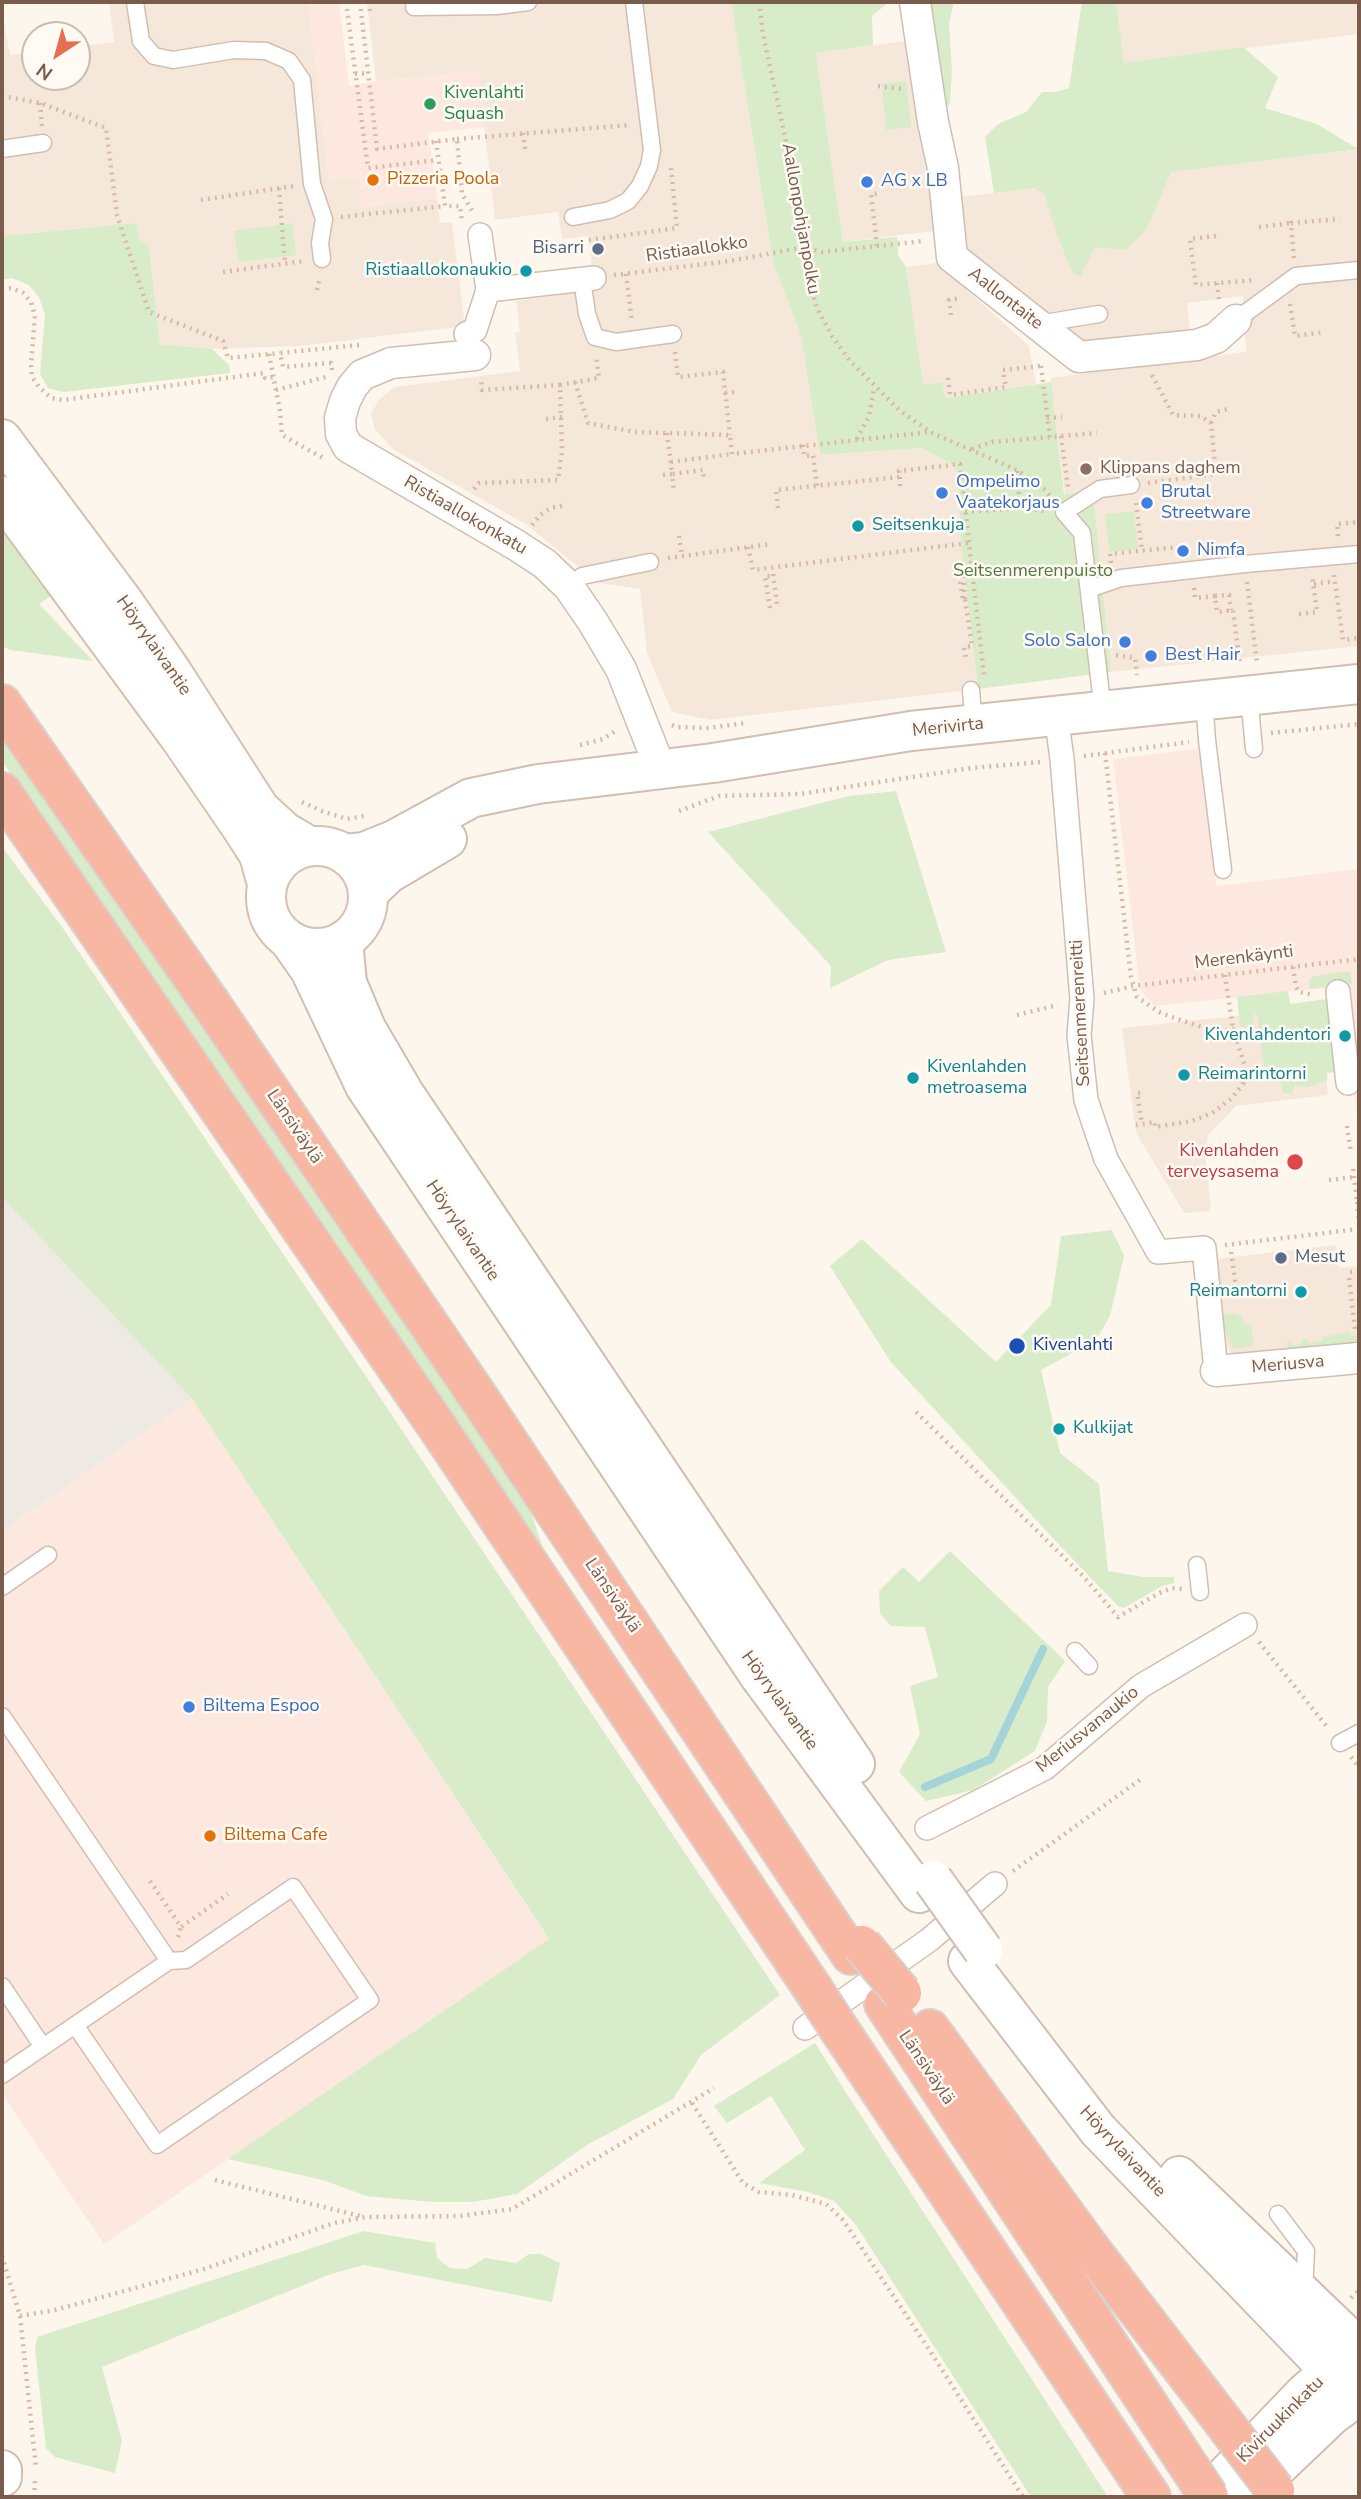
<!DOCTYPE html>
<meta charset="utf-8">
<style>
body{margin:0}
#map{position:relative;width:1361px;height:2499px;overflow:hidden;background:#fdf6ec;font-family:"Nunito Sans",sans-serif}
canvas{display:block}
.frame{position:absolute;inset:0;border:4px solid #7a5c4d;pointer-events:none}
.north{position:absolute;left:21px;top:21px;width:70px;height:70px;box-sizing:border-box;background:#fffaf3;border:2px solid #cabbb1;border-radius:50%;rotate:216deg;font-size:19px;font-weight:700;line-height:28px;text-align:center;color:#7a5c4d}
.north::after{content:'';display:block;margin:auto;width:24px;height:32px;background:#e76f51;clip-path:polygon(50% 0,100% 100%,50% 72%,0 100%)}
</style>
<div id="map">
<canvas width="1361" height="2499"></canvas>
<div class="frame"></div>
<div class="north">N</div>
</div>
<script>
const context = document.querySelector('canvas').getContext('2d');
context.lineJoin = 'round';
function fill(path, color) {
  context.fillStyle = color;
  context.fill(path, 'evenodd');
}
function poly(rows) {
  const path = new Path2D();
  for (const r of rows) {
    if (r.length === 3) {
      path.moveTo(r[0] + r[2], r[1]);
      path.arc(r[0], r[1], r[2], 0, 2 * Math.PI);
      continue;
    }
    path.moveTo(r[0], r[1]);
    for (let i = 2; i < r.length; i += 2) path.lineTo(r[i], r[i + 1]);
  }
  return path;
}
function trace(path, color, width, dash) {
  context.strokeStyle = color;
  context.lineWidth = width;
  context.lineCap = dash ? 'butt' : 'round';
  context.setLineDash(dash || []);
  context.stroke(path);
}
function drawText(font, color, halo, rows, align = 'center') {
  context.font = font + ' "Nunito Sans",sans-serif';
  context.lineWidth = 5;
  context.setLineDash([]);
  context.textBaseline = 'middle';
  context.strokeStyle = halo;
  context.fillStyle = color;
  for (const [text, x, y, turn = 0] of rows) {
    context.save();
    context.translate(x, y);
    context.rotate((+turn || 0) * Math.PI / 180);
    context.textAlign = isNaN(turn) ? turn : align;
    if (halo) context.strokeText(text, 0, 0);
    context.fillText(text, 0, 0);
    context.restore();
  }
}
const residential = poly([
 [109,2,308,2,329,181,359,178,362,207,437,198,440,223,452,222,465,326,300,346,212,349,160,344,149,246,139,239,136,223,2,236,2,13,10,55,35,52,35,77,77,77,77,47,114,42],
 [367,2,731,2,773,262,801,336,820,455,922,448,956,467,962,552,978,689,710,720,672,712,647,653,640,589,592,582,585,572,527,525,393,449,375,429,371,414,379,400,395,387,520,371,515,333,520,332,516,301,595,290,588,236,562,239,558,212,495,220,478,71,376,81],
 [1116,2,1359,2,1359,34,1123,64],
 [905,41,909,70,942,230,843,242,816,53],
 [1359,149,1359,646,1111,672,1093,492,1065,494,1050,378,1246,352,1243,296,1187,303,1191,338,1085,351,959,252,952,198],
 [937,263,1029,346,1036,384,944,398,923,385,906,267],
 [1318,1007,1328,1095,1236,1106,1208,1135,1205,1152,1211,1211,1184,1213,1136,1133,1122,1028],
 [1336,1245,1339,1268,1359,1266,1359,1349,1232,1357,1227,1346,1216,1259]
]);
const commercial = poly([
 [308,2,339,2,349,86,376,81,478,71,484,127,428,133,437,198,361,207,359,178,329,181],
 [1202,748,1216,886,1359,869,1359,1134,1354,1092,1338,1078,1335,1072,1325,988,1154,1006,1140,989,1113,759],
 [192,1399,549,1940,104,2244,2,2094,2,1531]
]);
const industrial = poly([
 [2,1197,192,1399,2,1531]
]);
const green = poly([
 [731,2,889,2,872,16,873,45,816,53,843,242,897,237,898,255,906,267,923,385,942,382,945,398,1051,382,1064,494,1093,491,1111,672,978,689,962,552,956,467,922,448,820,455,801,336,773,262],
 [931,2,954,2,949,23,952,71,950,103,944,112,930,26],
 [1082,2,1116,2,1124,63,1243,47,1278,77,1265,108,1317,124,1358,149,1171,172,1146,230,1125,250,1095,247,1080,277,1072,272,1056,232,1045,195,1035,188,994,193,985,137,998,124,1026,112,1042,92,1056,92,1069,88],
 [906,81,911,127,886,130,882,84],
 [136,223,139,239,149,246,160,344,212,349,229,365,230,373,63,392,48,388,40,374,45,315,39,297,29,285,12,278,2,280,2,236],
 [292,223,296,255,239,262,234,231],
 [1134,511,1138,549,1109,552,1105,514],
 [2,515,58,591,39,604,93,661,10,650,2,646],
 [2,736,351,1240,527,1501,545,1554,2,761],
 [896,791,946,952,888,960,830,988,831,966,708,832,849,796],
 [2,847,62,927,363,1372,780,1995,701,2055,673,2099,587,2145,517,2194,473,2202,433,2202,366,2196,323,2180,228,2159,549,1939,192,1399,2,1197],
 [1350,971,1352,984,1309,989,1309,980,1314,976],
 [1288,991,1290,1004,1327,999,1335,1072,1327,1073,1327,1081,1308,1087,1295,1086,1292,1094,1283,1093,1276,1066,1264,1067,1257,1014,1253,1015,1253,1025,1240,1027,1237,997],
 [1112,1230,1124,1256,1110,1316,1096,1340,1041,1370,1060,1453,1099,1484,1108,1571,1144,1577,1174,1577,1174,1583,1162,1586,1124,1608,1118,1606,1061,1547,890,1361,830,1266,862,1239,996,1362,1051,1305,1061,1236],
 [1237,1313,1237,1316,1242,1315,1244,1325,1251,1324,1253,1346,1234,1349,1227,1337,1222,1315],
 [1350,1332,1351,1336,1359,1335,1359,1349,1289,1357,1287,1342,1290,1341,1291,1345,1301,1344,1301,1340,1308,1339,1308,1343,1323,1341,1323,1337],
 [950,1551,1065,1661,1048,1687,1047,1721,1035,1751,973,1790,926,1801,899,1772,920,1734,910,1686,938,1677,925,1627,891,1626,880,1614,879,1591,903,1567,919,1582],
 [815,2043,845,2091,1108,2497,1031,2497,856,2225,834,2201,808,2192,759,2183,805,2150,771,2096,727,2123,714,2106],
 [364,2231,435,2243,437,2258,450,2268,467,2269,485,2258,516,2263,529,2254,541,2254,560,2263,552,2302,364,2265,331,2274,102,2367,122,2441,115,2473,55,2457,46,2448,35,2349,37,2337]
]);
const stream = poly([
 [925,1787,991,1759,1043,1649]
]);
const path = poly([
 [346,2,368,168,438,160],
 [360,2,377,149,457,139,462,194,474,214],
 [369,2,370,12,373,12],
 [759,2,763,34,793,174,807,274,817,308,832,336,851,362,899,410,930,432,1017,470,1044,489,1052,498],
 [355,74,369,73],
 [878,86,901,89],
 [2,96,40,103,106,128,117,215,149,312,223,341,228,358,280,353],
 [40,103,42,126],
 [523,133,525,149],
 [457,139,630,125],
 [436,141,445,206,460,206,462,222],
 [279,188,285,264],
 [201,200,294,186],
 [341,217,445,206],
 [1259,227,1291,223],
 [1216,236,1190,239,1196,285,1255,280],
 [589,240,677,228,671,168],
 [877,246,871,194,881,193],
 [1294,258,1291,223,1340,219],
 [223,272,304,261],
 [626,274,632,322],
 [614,275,730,261,804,247,822,252,924,241],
 [1217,283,1219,300],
 [2,289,11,288,23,293,31,302,35,316,31,365,32,377,39,387,51,398,63,400,264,373,265,378,273,377],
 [317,290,320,277],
 [1290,304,1295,336,1325,332],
 [951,315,949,300,961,298],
 [675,352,678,377,723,372,730,435],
 [269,354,280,411,282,435,323,458],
 [1041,366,1050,437],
 [332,370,331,363,283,367,280,353,359,345],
 [948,378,950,395,1006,387,1003,370,1040,366],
 [575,382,588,423,635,432,730,435,732,454,929,432],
 [560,385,599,378,596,355],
 [276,390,326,377],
 [725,393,736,392],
 [1047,418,1062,417],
 [546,419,562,417],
 [1211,423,1216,412,1228,409],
 [667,433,672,474,703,470,704,479],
 [1061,436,1068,487],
 [857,439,869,416,874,388],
 [803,445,804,456,813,455,817,486],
 [972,449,992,442,1097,433],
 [671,462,732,454],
 [1017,471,1020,508],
 [663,475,672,474,674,492],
 [900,477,900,486],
 [1148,483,1216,474,1211,423,1200,416,1173,415,1152,375],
 [474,489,479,483,558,480,562,452,560,385,482,390,481,379],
 [1136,503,1142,551],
 [778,508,776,490,900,477,899,471,960,464,984,675],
 [965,512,1020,508,1046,511],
 [532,525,540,515,551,508,566,505],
 [679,536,682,556],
 [1338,536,1337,524,1359,522],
 [748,547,753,570,968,543],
 [668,558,771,544],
 [1111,563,1110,554,1177,547],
 [773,574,777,604],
 [1334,575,1343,640,1359,638],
 [960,582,963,600,965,599,972,646,964,647,966,658],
 [1247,582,1257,663],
 [1314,584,1335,581],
 [1194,588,1195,598,1215,596,1217,612,1233,610,1240,665],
 [1215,596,1229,595,1231,610],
 [965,599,963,573,972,572],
 [770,608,765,576,773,576],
 [1299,614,1317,612,1312,575],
 [1116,655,1135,658,1137,675],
 [672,725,676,727,707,728,746,723],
 [1271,733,1359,724],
 [580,745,603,739,617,730],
 [1105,753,1131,977,1137,997,1159,1012,1177,1019,1218,1032,1233,1029,1245,1066,1243,1084,1232,1098,1212,1113,1192,1121,1155,1127,1155,1122,1136,1125],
 [1084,756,1189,742],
 [302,802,322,811,347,819,364,816],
 [679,811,719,796,800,794,972,768,1040,762],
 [1293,967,1296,987,1299,992,1314,995],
 [1225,975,1233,1029],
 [1104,993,1133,986,1359,959],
 [1017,1015,1058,1005],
 [1140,1093,1137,1093,1142,1124],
 [1347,1126,1351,1153],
 [1353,1169,1357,1201],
 [1329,1180,1354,1177],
 [1357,1202,1359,1222],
 [1225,1245,1359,1229],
 [1231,1252,1238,1300],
 [1350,1272,1359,1271],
 [1349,1278,1355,1329,1351,1329],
 [916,1412,1084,1577,1118,1617,1159,1593,1172,1588,1182,1589],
 [1259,1642,1328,1728],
 [1351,1757,1359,1767],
 [1013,1871,1141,1779],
 [150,1881,181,1927,228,1894],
 [178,1937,181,1927],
 [692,2103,743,2183,759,2192,792,2195,826,2204,843,2220,932,2354,1023,2497],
 [215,2180,360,2216],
 [2,2256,20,2316,36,2468],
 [1351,2298,1359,2290],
 [20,2316,55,2310,204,2269,334,2223,365,2217,460,2216,512,2209,714,2088],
 [34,2497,35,2481]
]);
const service = poly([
 [135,2,141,41,154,56,173,60,234,50,266,51,289,61,302,80,312,184,324,219,320,243,322,259],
 [414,7,497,6,528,2],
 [2,149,43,143],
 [573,217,610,210,628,201,640,186,649,166,652,150,634,2],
 [584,293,587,314,595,337,616,342,673,334],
 [1236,320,1296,276,1359,270],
 [1038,324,1099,314],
 [569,587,582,576,650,562],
 [1089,589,1121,578,1245,564,1359,554],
 [971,690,974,725],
 [1249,696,1254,749],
 [1204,701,1207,740,1223,870],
 [1103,711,1082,533,1064,512,1100,489,1131,485],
 [1197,1565,1200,1592],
 [2,1587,48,1555],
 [1075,1651,1089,1666],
 [2,1716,169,1961],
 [1340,1743,1359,1733],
 [2,1986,43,2047],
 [2,2075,169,1961,186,1960,293,1887,370,2000,157,2145,75,2025],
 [1278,2214,1306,2251,1304,2292]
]);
const pedestrian = poly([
 [488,290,594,278],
 [466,334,475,330,488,290,480,235],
 [1056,715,1062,759,1082,999,1079,1035,1086,1100,1106,1159,1158,1252,1204,1248,1216,1371],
 [1338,992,1348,1083],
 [927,1828,1045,1768,1141,1686,1245,1625],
 [805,2028,929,1940,995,1884]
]);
const minor = poly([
 [915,2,933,122,943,168,952,257,1079,357,1197,345,1216,338,1236,320],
 [475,355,391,363,362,375,352,387,345,401,340,418,341,434,348,447,516,545,545,564,569,587,593,622,621,669,661,770],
 [1216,1371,1359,1358]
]);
const tertiary = poly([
 [345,854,364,852,394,840,471,798,538,784,713,763,911,731,1359,684],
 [368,893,388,874,447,839],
 [289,940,310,970,365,1086,758,1674,919,1893],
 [343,941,347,983,366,1028,404,1093,855,1764],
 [968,1961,1098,2130,1330,2371,1359,2395],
 [1179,2176,1359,2348],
 [2,2470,2,2477],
 [1205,2497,1304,2394,1350,2353],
 [1246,2497,1331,2416,1359,2395]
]);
const secondary = poly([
 [2,439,123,601,172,672,260,809,285,832,309,846],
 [2,496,180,738,241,827,259,855,267,884],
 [317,897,51]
]);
const motorway = poly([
 [2,704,207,998,481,1401,851,1955],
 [2,792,440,1431,813,1989],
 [884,2004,1188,2465],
 [930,2029,1089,2247,1228,2428],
 [841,2032,1151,2497]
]);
const tertiaryBridge = poly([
 [933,1880,983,1950]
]);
const motorwayBridge = poly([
 [862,1945,902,1993],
 [813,1989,841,2032],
 [1228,2428,1275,2490],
 [1188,2465,1209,2497]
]);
const markers = [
 [430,104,7,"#2e9e5b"],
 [373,180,7,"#e8710a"],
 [867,182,7,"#3f7fe0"],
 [598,249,7,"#5c6f8a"],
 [526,271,7,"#0f9aa8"],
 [1086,469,7,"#8d6e63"],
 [942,493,7,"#3f7fe0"],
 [1147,503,7,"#3f7fe0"],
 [858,526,7,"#0f9aa8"],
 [1183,551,7,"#3f7fe0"],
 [1125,642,7,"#3f7fe0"],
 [1151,656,7,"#3f7fe0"],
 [1345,1036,7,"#0f9aa8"],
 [1184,1075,7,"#0f9aa8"],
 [913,1078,7,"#0f9aa8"],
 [1295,1162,9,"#e0444e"],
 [1281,1258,7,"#5c6f8a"],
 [1301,1292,7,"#0f9aa8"],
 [1017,1346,9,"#1a4fb4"],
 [1059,1429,7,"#0f9aa8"],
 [189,1707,7,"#3f7fe0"],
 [210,1836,7,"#e8710a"]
];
const leisureNames = [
 ["Kivenlahti",444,94],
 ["Squash",444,115]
];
const foodNames = [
 ["Pizzeria Poola",387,180],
 ["Biltema Cafe",224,1836]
];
const shopNames = [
 ["AG x LB",881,182],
 ["Ompelimo",956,483],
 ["Vaatekorjaus",956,504],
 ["Brutal",1161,493],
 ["Streetware",1161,514],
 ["Nimfa",1197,551],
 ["Solo Salon",1111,642,"right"],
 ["Best Hair",1165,656],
 ["Biltema Espoo",203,1707]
];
const streetNames = [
 ["Aallonpohjanpolku",800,219,80],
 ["Ristiaallokko",697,250,-8],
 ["Aallontaite",1005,299,38],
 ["Ristiaallokonkatu",465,516,30],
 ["Höyrylaivantie",153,646,55],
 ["Merivirta",948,728,-6],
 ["Merenkäynti",1244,958,-7],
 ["Seitsenmerenreitti",1081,1013,-93],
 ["Länsiväylä",294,1127,56],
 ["Höyrylaivantie",462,1231,56],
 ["Meriusva",1288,1365,-5],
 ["Länsiväylä",612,1596,56],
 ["Höyrylaivantie",779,1701,54],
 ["Meriusvanaukio",1088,1730,-39],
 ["Länsiväylä",926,2068,56],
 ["Höyrylaivantie",1122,2152,47],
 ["Kiviruukinkatu",1281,2420,-45]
];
const serviceNames = [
 ["Bisarri",584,249],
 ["Mesut",1295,1258,"left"]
];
const cultureNames = [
 ["Ristiaallokonaukio",512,271,"right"],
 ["Seitsenkuja",872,526],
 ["Kivenlahdentori",1331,1036,"right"],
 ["Kivenlahden",927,1068],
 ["metroasema",927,1089],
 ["Reimarintorni",1198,1075],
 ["Reimantorni",1287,1292,"right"],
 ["Kulkijat",1073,1429]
];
const educationNames = [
 ["Klippans daghem",1100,469]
];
const parkNames = [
 ["Seitsenmerenpuisto",1033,572]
];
const healthNames = [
 ["Kivenlahden",1279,1152],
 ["terveysasema",1279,1173]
];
const transitNames = [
 ["Kivenlahti",1033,1346]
];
fill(residential, '#f5e8da');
fill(commercial, '#fde8e0');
fill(industrial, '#efe9e4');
fill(green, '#d8ecc9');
trace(stream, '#a5d3da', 8);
trace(service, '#d1beb0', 19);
trace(pedestrian, '#d1beb0', 26);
trace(minor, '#d1beb0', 33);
trace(tertiary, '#d1beb0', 42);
trace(secondary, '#d6c0b0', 42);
trace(motorway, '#dad1cd', 42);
trace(path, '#d9b8a5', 4.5, [2, 5]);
trace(service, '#fff', 16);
trace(pedestrian, '#fff', 23);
trace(minor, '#fff', 30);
trace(tertiary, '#fff', 38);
trace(secondary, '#fff', 38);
trace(motorway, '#f7b7a3', 38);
trace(tertiaryBridge, '#d1beb0', 42, []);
trace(motorwayBridge, '#dad1cd', 42, []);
trace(tertiaryBridge, '#fff', 38);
trace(motorwayBridge, '#f7b7a3', 38);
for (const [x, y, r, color] of markers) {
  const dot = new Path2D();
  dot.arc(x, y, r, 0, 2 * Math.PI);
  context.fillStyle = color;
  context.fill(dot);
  trace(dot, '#fffaf3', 2.5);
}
drawText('18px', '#27864d', '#fffaf3', leisureNames, 'left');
drawText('18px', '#c56008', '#fffaf3', foodNames, 'left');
drawText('18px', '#366cbe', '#fffaf3', shopNames, 'left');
drawText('18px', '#7a5c4d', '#fffaf3', streetNames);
drawText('18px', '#4e5e75', '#fffaf3', serviceNames, 'right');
drawText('18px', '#0d838f', '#fffaf3', cultureNames, 'left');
drawText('18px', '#785e54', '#fffaf3', educationNames, 'left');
drawText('18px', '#537a41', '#fffaf3', parkNames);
drawText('18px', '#be3a42', '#fffaf3', healthNames, 'right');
drawText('18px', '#164399', '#fffaf3', transitNames, 'left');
</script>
